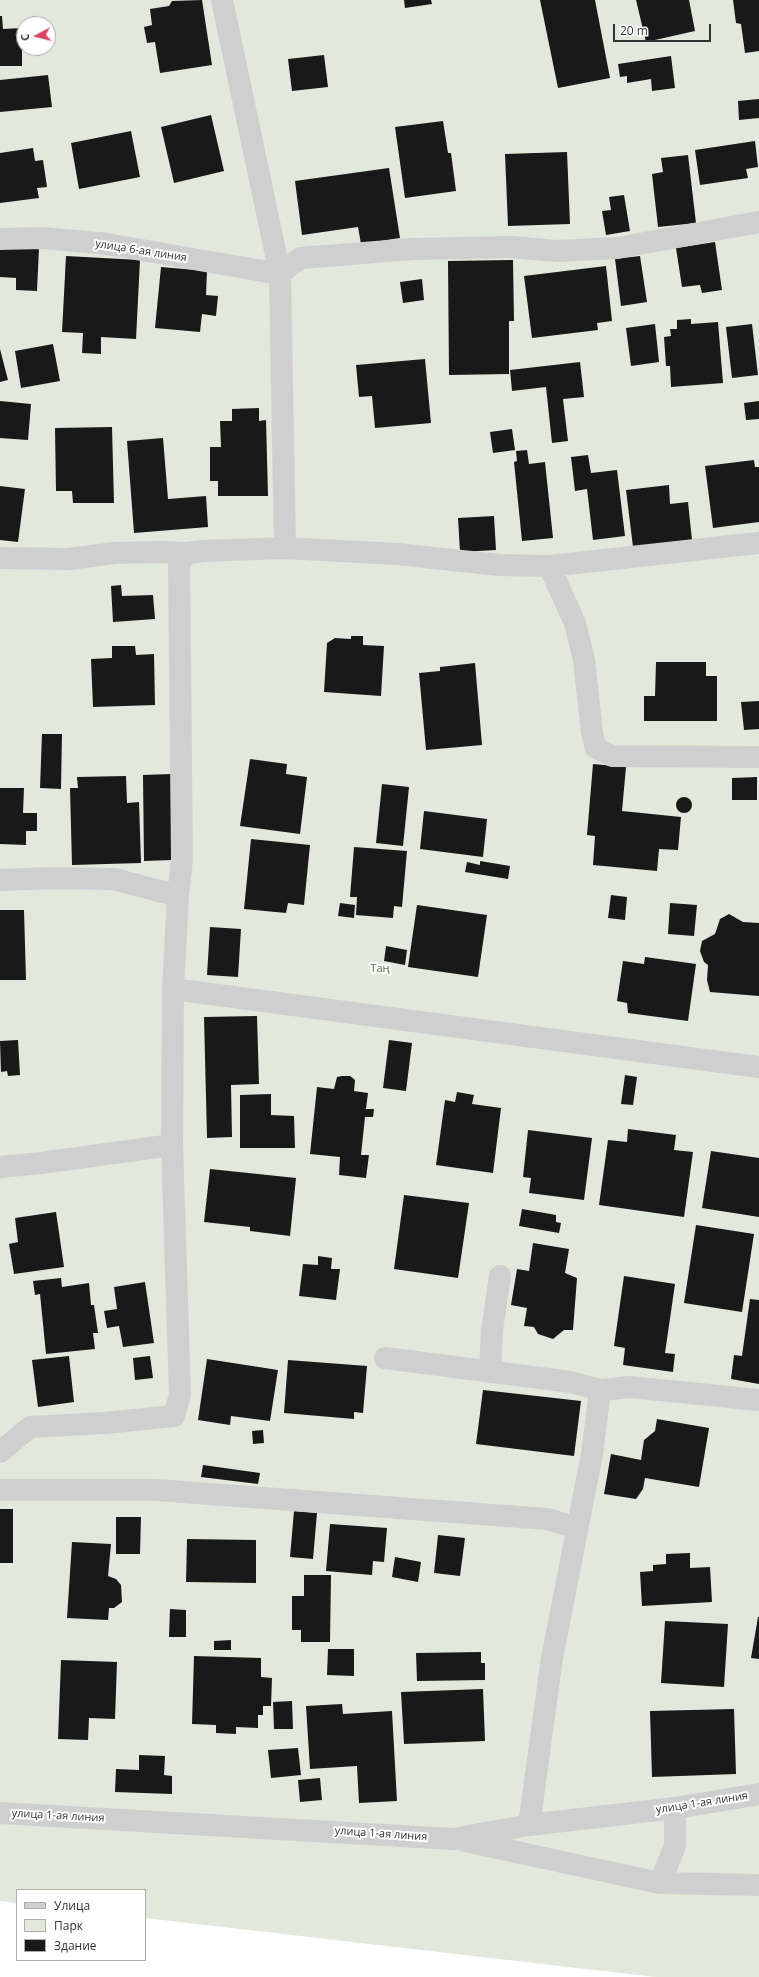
<!DOCTYPE html>
<meta charset="utf-8">
<style>
body{margin:0}
#map{position:relative;width:759px;height:1977px;overflow:hidden;background:#fff;font-family:"Open Sans",sans-serif}
canvas{display:block}
.legend{position:absolute;left:16px;top:1889px;width:130px;height:72px;box-sizing:border-box;background:#fff;border:1px solid #adadad;margin:0;padding:5px 7px;list-style:none;font-size:12px;color:#323232}
.legend li{display:flex;align-items:center;gap:8px;height:20px}
.legend b{width:20px;border:1px solid #adadad}
.north{position:absolute;left:16px;top:16px;width:40px;height:40px;box-sizing:border-box;background:#fff;border:1px solid #adadad;border-radius:50%;rotate:263deg;font-size:11px;font-weight:700;line-height:16px;text-align:center;color:#323232}
.north::after{content:'';display:block;margin:auto;width:14px;height:18px;background:#d8455f;clip-path:polygon(50% 0,100% 100%,50% 72%,0 100%)}
.scale{position:absolute;left:613px;top:24px;width:98px;height:18px;box-sizing:border-box;border:2px solid #323232;border-top:0;padding-left:5px;font-size:12px;line-height:14px;white-space:nowrap;color:#323232;-webkit-text-stroke:3px #fff;paint-order:stroke}
</style>
<div id="map">
<canvas width="759" height="1977"></canvas>
<ul class="legend">
<li><b style="height:5px;background:#cfcfcf"></b>Улица</li>
<li><b style="height:11px;background:#e3e8dc"></b>Парк</li>
<li><b style="height:11px;background:#191919"></b>Здание</li>
</ul>
<div class="north">С</div>
<div class="scale">20 m</div>
</div>
<script>
const context = document.querySelector('canvas').getContext('2d');
context.lineJoin = 'round';
function fill(path, color) {
  context.fillStyle = color;
  context.fill(path, 'evenodd');
}
function poly(rows) {
  const path = new Path2D();
  for (const r of rows) {
    if (r.length === 3) {
      path.moveTo(r[0] + r[2], r[1]);
      path.arc(r[0], r[1], r[2], 0, 2 * Math.PI);
      continue;
    }
    path.moveTo(r[0], r[1]);
    for (let i = 2; i < r.length; i += 2) path.lineTo(r[i], r[i + 1]);
  }
  return path;
}
function trace(path, color, width, dash) {
  context.strokeStyle = color;
  context.lineWidth = width;
  context.lineCap = dash ? 'butt' : 'round';
  context.setLineDash(dash || []);
  context.stroke(path);
}
function drawText(font, color, halo, rows, align = 'center') {
  context.font = font + ' "Open Sans",sans-serif';
  context.lineWidth = 4;
  context.setLineDash([]);
  context.textBaseline = 'middle';
  context.strokeStyle = halo;
  context.fillStyle = color;
  for (const [text, x, y, turn = 0] of rows) {
    context.save();
    context.translate(x, y);
    context.rotate((+turn || 0) * Math.PI / 180);
    context.textAlign = isNaN(turn) ? turn : align;
    if (halo) context.strokeText(text, 0, 0);
    context.fillText(text, 0, 0);
    context.restore();
  }
}
const green = poly([
 [0,0,759,0,759,1977,655,1977,145,1918,145,1890,17,1890,17,1903,0,1901],
 [24,24,48,24,48,48,24,48]
]);
const building = poly([
 [202,0,212,65,160,73,155,42,147,43,144,27,152,25,150,9,169,6,172,1],
 [404,0,431,0,432,4,405,8],
 [540,0,595,0,610,78,558,88],
 [636,0,689,0,695,31,646,42],
 [733,0,759,0,759,51,745,53,741,24,736,23],
 [0,16,2,16,3,29,22,28,22,66,0,66],
 [324,55,328,87,292,91,288,59],
 [671,56,675,88,652,91,651,79,627,83,627,76,620,77,618,64],
 [48,75,52,107,0,112,0,80],
 [759,99,759,118,739,120,738,101],
 [211,115,224,171,174,183,161,127],
 [443,121,448,153,451,153,456,191,405,198,395,127],
 [131,131,140,177,79,189,71,143],
 [755,141,758,167,746,169,748,178,700,185,695,150],
 [33,148,35,161,43,160,47,187,37,188,39,198,0,203,0,153],
 [567,152,570,224,508,226,505,154],
 [688,155,696,223,658,227,652,174,663,172,661,158],
 [389,168,400,238,361,244,358,227,302,235,295,181],
 [624,195,630,231,606,235,602,211,611,210,609,197],
 [715,242,722,290,702,293,700,285,682,287,676,248],
 [0,246,39,248,37,291,16,290,16,278,0,277],
 [66,256,140,260,136,339,101,337,101,354,82,353,83,333,62,332],
 [640,256,647,302,621,306,615,259],
 [513,260,514,321,509,321,509,374,449,375,448,261],
 [606,266,612,321,597,323,598,330,532,338,524,276],
 [161,267,207,271,206,295,218,296,216,316,202,314,200,332,155,328],
 [422,279,424,300,403,303,400,282],
 [691,319,691,324,718,322,723,383,671,387,670,366,666,366,664,337,671,336,670,329,677,329,677,320],
 [655,324,659,362,631,366,626,328],
 [752,324,758,375,732,378,726,327],
 [53,344,60,381,21,388,15,351],
 [0,349,8,380,0,382],
 [425,359,431,423,375,428,372,396,359,397,356,365],
 [580,362,584,397,563,399,568,441,552,443,546,387,512,391,510,370],
 [0,401,31,404,28,440,0,438],
 [759,401,759,419,746,420,744,403],
 [259,408,259,421,266,420,268,496,218,496,218,481,210,481,210,447,221,447,220,421,232,421,232,409],
 [112,427,114,503,73,503,72,491,56,491,55,428],
 [512,429,515,450,493,453,490,432],
 [163,438,168,499,206,496,208,527,134,533,127,441],
 [527,450,529,464,545,462,553,538,522,541,514,462,517,461,516,451],
 [588,455,591,473,617,470,625,536,593,540,587,489,575,491,571,457],
 [754,460,755,467,759,467,759,522,713,528,705,466],
 [669,485,670,504,688,502,692,540,633,547,626,490],
 [0,486,25,489,18,542,0,540],
 [494,516,496,550,460,552,458,518],
 [121,585,122,596,153,595,155,619,113,622,111,586],
 [351,636,363,636,363,645,384,646,381,696,324,692,327,643,335,638,351,639],
 [112,646,135,646,136,655,154,654,155,705,93,707,91,659,112,658],
 [656,662,706,662,706,676,717,676,717,721,644,721,644,696,655,696],
 [475,663,482,745,426,750,419,673,440,671,440,667],
 [759,701,759,729,744,730,741,702],
 [42,734,62,734,61,789,40,788],
 [250,759,287,764,286,774,307,777,300,834,240,826],
 [593,764,626,767,622,811,681,817,678,850,659,849,657,871,593,865,595,836,587,835],
 [171,774,172,860,144,861,143,775],
 [126,776,127,803,139,802,141,863,72,865,70,788,78,788,77,777],
 [757,777,757,800,732,800,732,778],
 [382,784,409,787,403,846,376,843],
 [0,788,24,788,23,813,37,813,37,831,26,831,26,845,0,844],
 [684,805,8],
 [424,811,487,819,483,857,420,849],
 [251,839,310,845,304,905,288,903,286,913,244,909],
 [354,847,407,851,402,907,394,906,393,918,356,915,357,897,350,897],
 [480,861,510,866,508,879,465,872,467,862,480,865],
 [611,895,627,897,625,920,608,918],
 [340,903,355,905,354,918,338,916],
 [670,903,697,905,694,936,668,934],
 [417,905,487,915,478,977,408,967],
 [0,910,24,910,26,980,0,980],
 [729,914,743,922,759,923,759,996,710,992,707,980,708,965,704,962,700,951,702,941,715,934,720,919],
 [210,927,241,929,238,977,207,975],
 [386,946,407,950,405,965,384,961],
 [645,957,696,964,688,1021,628,1013,627,1003,617,1001,623,961,644,964],
 [257,1016,259,1084,231,1085,232,1137,207,1138,204,1017],
 [18,1040,20,1075,8,1076,7,1071,1,1072,0,1041],
 [389,1040,412,1043,406,1091,383,1088],
 [625,1075,637,1077,633,1105,621,1104],
 [342,1076,350,1076,355,1080,354,1091,368,1093,366,1109,374,1109,373,1117,365,1117,361,1155,369,1155,366,1178,339,1175,340,1157,310,1154,317,1087,334,1089,337,1077],
 [457,1092,474,1095,472,1104,501,1108,493,1173,436,1165,445,1100,455,1102],
 [271,1094,271,1115,294,1116,295,1148,240,1148,240,1095],
 [628,1129,676,1135,674,1150,693,1152,684,1217,599,1205,608,1140,627,1142],
 [528,1130,592,1138,584,1200,529,1193,531,1178,523,1177],
 [711,1151,759,1158,759,1217,702,1208],
 [210,1169,296,1178,290,1236,250,1231,250,1227,204,1222],
 [404,1195,469,1203,458,1278,394,1269],
 [522,1209,556,1215,556,1222,561,1223,559,1233,519,1226],
 [56,1212,64,1267,14,1274,9,1244,18,1242,15,1218],
 [696,1225,754,1234,742,1312,684,1303],
 [533,1243,569,1249,565,1273,577,1278,573,1330,564,1330,553,1339,538,1334,534,1327,524,1326,527,1308,511,1305,517,1269,529,1271],
 [318,1256,332,1258,331,1269,340,1269,336,1300,299,1296,303,1264,318,1265],
 [624,1276,675,1284,665,1353,675,1354,673,1372,623,1365,625,1348,614,1346],
 [61,1278,62,1287,89,1283,91,1305,94,1305,98,1333,93,1333,95,1349,46,1354,40,1294,35,1295,33,1281],
 [145,1282,154,1343,123,1347,119,1326,107,1328,104,1311,117,1309,114,1287],
 [750,1299,759,1300,759,1384,731,1379,734,1355,742,1356],
 [69,1356,74,1402,38,1407,32,1360],
 [150,1356,153,1378,135,1380,133,1358],
 [207,1359,278,1370,270,1421,231,1416,230,1425,198,1420],
 [288,1360,367,1366,363,1413,354,1412,354,1419,284,1413],
 [483,1390,581,1401,574,1456,476,1444],
 [657,1419,709,1428,699,1487,645,1478,643,1489,636,1499,604,1494,611,1454,641,1460,644,1440,655,1431],
 [263,1430,264,1443,253,1444,252,1431],
 [203,1465,260,1473,258,1484,201,1477],
 [0,1509,13,1509,13,1563,0,1563],
 [294,1511,317,1513,313,1559,290,1557],
 [116,1517,141,1517,140,1554,116,1554],
 [330,1524,387,1528,384,1562,373,1561,372,1575,326,1571],
 [438,1535,465,1538,460,1576,434,1573],
 [187,1539,256,1540,256,1583,186,1582],
 [72,1542,111,1544,108,1576,116,1579,121,1585,122,1602,114,1608,109,1608,108,1620,67,1618],
 [690,1553,690,1568,710,1567,712,1602,642,1606,640,1572,653,1571,653,1565,666,1564,666,1554],
 [395,1557,421,1562,418,1582,392,1577],
 [304,1575,331,1575,330,1642,301,1642,301,1630,292,1630,292,1596,304,1596],
 [170,1609,186,1610,186,1637,169,1637],
 [758,1617,759,1617,759,1659,751,1658],
 [665,1621,728,1624,724,1687,661,1683],
 [231,1640,231,1650,214,1650,214,1641],
 [328,1649,354,1649,354,1676,327,1675],
 [481,1652,481,1663,485,1663,485,1680,417,1681,416,1653],
 [194,1656,261,1658,261,1677,272,1678,271,1706,263,1706,263,1715,258,1715,258,1728,236,1727,236,1734,216,1733,216,1725,192,1724],
 [61,1660,117,1662,115,1719,89,1718,88,1740,58,1739],
 [483,1689,485,1741,404,1744,401,1692],
 [292,1701,293,1729,274,1729,273,1702],
 [342,1704,343,1714,392,1711,397,1801,359,1803,357,1766,310,1769,306,1706],
 [734,1709,736,1774,652,1777,650,1711],
 [298,1748,301,1775,271,1778,268,1750],
 [139,1755,165,1756,164,1775,172,1776,172,1794,115,1792,116,1769,139,1770],
 [320,1778,322,1800,300,1802,298,1780]
]);
const street = poly([
 [222,0,280,274,300,258,414,249,512,247,557,251,617,248,759,222],
 [0,239,43,238,107,244,280,274,285,548,203,551,187,553,179,563,182,859,178,896,173,989,172,1145,180,1395,174,1416,105,1423,30,1427,0,1452],
 [285,548,397,554,499,565,549,566,759,543],
 [0,558,68,559,115,553,160,552,187,553],
 [549,566,575,623,584,660,592,733,596,748,612,756,759,757],
 [0,880,55,878,114,879,178,896],
 [173,989,759,1067],
 [0,1167,41,1163,172,1145],
 [385,1358,571,1382,600,1390,592,1454,552,1658,529,1825],
 [490,1372,492,1330,500,1276],
 [600,1390,630,1387,759,1400],
 [0,1490,156,1490,547,1519,577,1528],
 [0,1813,453,1839,529,1825,675,1808,759,1794],
 [465,1841,660,1883,759,1885],
 [660,1883,675,1846,675,1808]
]);
const streetNames = [
 ["улица 6-ая линия",141,251,9],
 ["улица 1-ая линия",702,1803,-9],
 ["улица 1-ая линия",58,1816,3],
 ["улица 1-ая линия",381,1834,4]
];
const parkNames = [
 ["Таң",380,969]
];
fill(green, '#e3e8dc');
fill(building, '#191919');
trace(street, '#cfcfcf', 22);
drawText('11px', '#323232', '#fff', streetNames);
drawText('11px', '#596b42', '#fff', parkNames);
</script>
